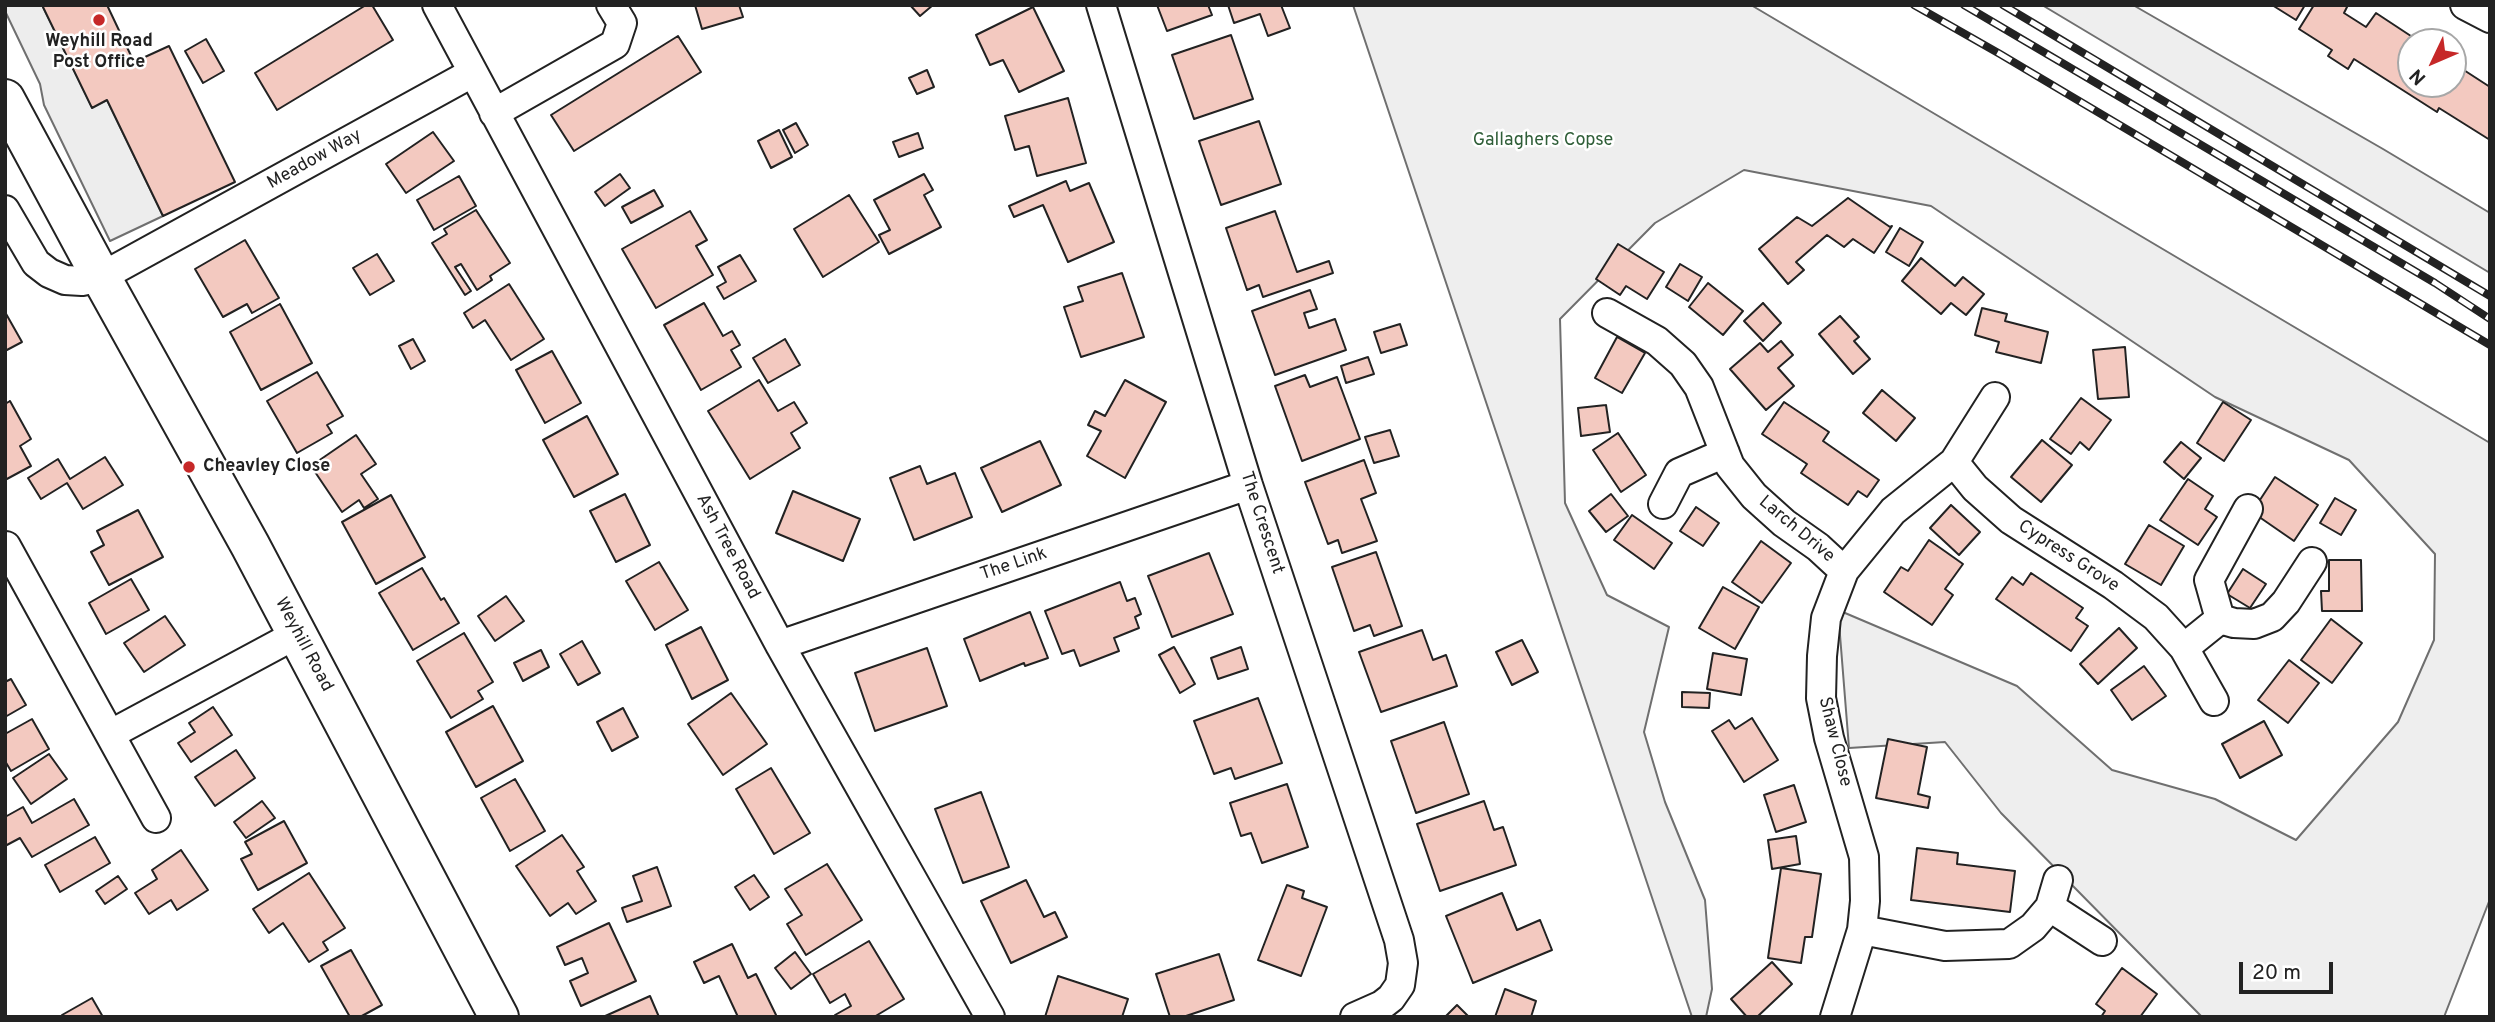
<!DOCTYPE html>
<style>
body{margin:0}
#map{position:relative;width:2495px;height:1022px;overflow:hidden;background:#fff;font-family:Overpass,sans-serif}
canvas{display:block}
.frame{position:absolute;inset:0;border:7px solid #222;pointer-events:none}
.north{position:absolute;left:2397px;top:28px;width:70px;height:70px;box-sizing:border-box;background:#fff;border:2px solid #a7a7a7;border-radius:50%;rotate:226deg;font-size:19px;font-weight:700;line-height:28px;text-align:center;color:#222}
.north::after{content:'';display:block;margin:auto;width:24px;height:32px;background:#c62828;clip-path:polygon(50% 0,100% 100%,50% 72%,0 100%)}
.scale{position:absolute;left:2239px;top:962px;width:94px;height:32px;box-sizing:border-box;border:4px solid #222;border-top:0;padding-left:9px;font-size:21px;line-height:24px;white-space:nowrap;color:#222;-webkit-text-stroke:5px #fff;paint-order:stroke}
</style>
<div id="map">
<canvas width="2495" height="1022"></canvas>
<div class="frame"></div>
<div class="north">N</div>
<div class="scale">20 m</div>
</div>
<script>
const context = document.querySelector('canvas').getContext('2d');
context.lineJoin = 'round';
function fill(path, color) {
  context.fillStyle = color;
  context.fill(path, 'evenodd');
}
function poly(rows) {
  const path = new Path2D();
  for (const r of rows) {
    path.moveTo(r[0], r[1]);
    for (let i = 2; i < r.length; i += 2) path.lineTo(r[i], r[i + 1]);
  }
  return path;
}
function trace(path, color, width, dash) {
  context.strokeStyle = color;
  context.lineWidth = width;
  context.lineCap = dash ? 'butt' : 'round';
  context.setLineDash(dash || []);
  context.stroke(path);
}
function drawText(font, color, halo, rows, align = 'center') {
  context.font = font + ' Overpass,sans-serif';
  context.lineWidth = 5;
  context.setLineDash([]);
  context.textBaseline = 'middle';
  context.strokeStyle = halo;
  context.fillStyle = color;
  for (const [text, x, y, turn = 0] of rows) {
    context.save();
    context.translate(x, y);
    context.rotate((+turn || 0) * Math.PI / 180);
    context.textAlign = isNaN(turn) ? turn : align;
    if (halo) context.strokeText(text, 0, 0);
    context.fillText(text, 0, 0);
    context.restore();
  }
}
const green = poly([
 [1353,5,1751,5,2490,443,2490,899,2444,1017,2202,1017,2001,813,1945,742,1849,748,1838,610,2017,686,2112,770,2215,799,2296,840,2398,722,2434,640,2435,554,2349,460,2215,397,1931,206,1744,170,1655,223,1560,319,1565,503,1607,595,1669,627,1644,732,1665,802,1705,900,1712,989,1706,1017,1692,1017,1353,5],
 [2042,5,2133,5,2383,149,2490,213,2490,273,2042,5]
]);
const parking = poly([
 [5,5,42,5,92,107,107,100,163,216,110,241,44,105,40,84,5,11,5,5]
]);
const building = poly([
 [42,5,107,5,134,62,169,46,235,182,163,216,107,100,92,108,42,5],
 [366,5,372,5,393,40,277,110,255,73,366,5],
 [695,5,739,5,743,17,702,29,695,5],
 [910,5,933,5,920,16,910,5],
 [1157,5,1208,5,1212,15,1167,31,1157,5],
 [1228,5,1281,5,1290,28,1268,36,1260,14,1234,23,1228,5],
 [2272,5,2305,5,2296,20,2272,5],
 [2314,5,2348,5,2344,13,2366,27,2376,13,2420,42,2411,42,2411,84,2453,84,2453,63,2490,87,2490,140,2439,108,2437,112,2354,59,2348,69,2328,56,2332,50,2299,29,2314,5],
 [1033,7,1064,71,1019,92,1003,60,990,65,976,35,1033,7],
 [1231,35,1253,99,1194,119,1172,55,1231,35],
 [678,36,701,72,574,151,551,115,678,36],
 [206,39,224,71,203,83,185,51,206,39],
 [927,70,934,87,917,94,909,78,927,70],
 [1068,98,1086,163,1037,176,1029,146,1015,150,1005,116,1068,98],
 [1259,121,1281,184,1221,205,1199,141,1259,121],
 [796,123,808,145,795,153,783,130,796,123],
 [779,130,792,157,771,168,758,141,779,130],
 [433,132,454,161,406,193,386,164,433,132],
 [918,133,923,148,899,157,893,142,918,133],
 [620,174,630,188,605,206,595,192,620,174],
 [924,174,933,190,924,195,941,227,889,254,879,235,890,230,874,200,924,174],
 [459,176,476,206,434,230,417,200,459,176],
 [1066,181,1070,191,1089,183,1114,242,1068,262,1043,205,1014,217,1009,206,1066,181],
 [654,190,663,206,631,223,622,207,654,190],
 [849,195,879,242,823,277,794,229,849,195],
 [1848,198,1890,227,1892,226,1874,253,1853,239,1844,247,1827,235,1796,262,1804,270,1788,284,1759,249,1797,217,1812,226,1848,198],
 [476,210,510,263,490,276,492,280,477,290,461,264,455,267,471,291,465,295,432,243,447,234,444,229,476,210],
 [690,211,707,240,696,246,713,275,656,308,622,249,690,211],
 [1275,211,1297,272,1329,261,1333,273,1263,297,1259,285,1247,290,1226,228,1275,211],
 [1900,228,1923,242,1909,266,1886,252,1900,228],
 [245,240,279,298,252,313,247,304,223,317,195,269,245,240],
 [1618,244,1664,272,1647,299,1626,286,1620,295,1596,279,1618,244],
 [377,254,394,281,370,295,353,268,377,254],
 [740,255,756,281,724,299,717,287,726,282,718,267,740,255],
 [1921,258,1955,286,1963,277,1984,294,1966,315,1951,303,1941,314,1902,281,1921,258],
 [1680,264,1702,277,1688,301,1666,287,1680,264],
 [1122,273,1144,337,1081,357,1064,307,1083,301,1078,287,1122,273],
 [1708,283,1743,311,1723,335,1689,307,1708,283],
 [509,284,544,339,511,360,485,320,473,328,464,313,509,284],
 [1310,290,1317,309,1304,313,1309,328,1335,319,1346,350,1275,375,1252,311,1310,290],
 [704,303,723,336,732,331,740,345,731,350,741,367,701,390,664,325,704,303],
 [1763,303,1781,323,1763,341,1744,321,1763,303],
 [280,304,312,363,261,390,230,332,280,304],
 [1982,308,2007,314,2005,321,2048,332,2041,363,1996,352,1999,342,1975,335,1982,308],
 [5,312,22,342,5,351,5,312],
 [1840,316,1859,337,1854,341,1870,359,1853,374,1819,334,1840,316],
 [1400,324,1407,345,1381,353,1374,332,1400,324],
 [1617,337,1645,353,1622,393,1595,378,1617,337],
 [413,339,425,361,411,369,399,346,413,339],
 [785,339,800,365,768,383,753,358,785,339],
 [1781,341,1793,355,1778,368,1794,386,1766,410,1730,369,1760,343,1768,352,1781,341],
 [2125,347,2129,397,2098,399,2093,350,2125,347],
 [552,351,581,403,545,423,516,370,552,351],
 [1368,357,1374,374,1346,383,1341,366,1368,357],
 [317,372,343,416,327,425,332,433,297,453,267,401,317,372],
 [1305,375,1310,387,1337,377,1360,439,1302,461,1275,386,1305,375],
 [759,380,778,411,794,402,807,423,791,433,800,448,750,479,708,411,759,380],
 [1125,380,1166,402,1125,478,1087,456,1101,431,1088,425,1095,411,1105,416,1125,380],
 [1882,390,1915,418,1896,441,1863,413,1882,390],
 [2081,398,2111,420,2089,450,2080,442,2071,454,2050,439,2081,398],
 [10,401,31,439,20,446,31,466,5,480,5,404,10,401],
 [1784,402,1829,432,1823,441,1879,480,1867,497,1858,491,1848,505,1801,473,1807,464,1762,434,1784,402],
 [2223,402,2251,420,2224,461,2197,443,2223,402],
 [1606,405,1610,432,1581,436,1578,408,1606,405],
 [587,416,618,474,574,497,543,440,587,416],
 [1390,430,1399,456,1374,463,1365,437,1390,430],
 [1618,433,1646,475,1621,492,1593,450,1618,433],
 [356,435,376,464,361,474,378,499,364,508,359,500,342,512,311,466,356,435],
 [2042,440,2072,465,2041,502,2011,477,2042,440],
 [1040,441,1061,485,1002,512,981,468,1040,441],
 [2181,442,2201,458,2184,479,2164,462,2181,442],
 [105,457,123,485,83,509,67,483,41,499,28,478,58,459,70,479,105,457],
 [1364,460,1376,493,1361,499,1377,541,1342,553,1338,540,1328,544,1305,482,1364,460],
 [920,466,927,484,955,473,972,517,914,540,890,478,920,466],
 [2275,477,2318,505,2294,541,2252,512,2275,477],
 [2188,479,2213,496,2205,509,2217,517,2198,545,2160,520,2188,479],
 [793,491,860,519,843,561,776,533,793,491],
 [625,494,650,545,616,562,590,511,625,494],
 [1611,494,1628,516,1606,532,1589,511,1611,494],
 [391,495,425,557,376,584,342,522,391,495],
 [2335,498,2356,510,2341,535,2320,523,2335,498],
 [1951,505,1980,532,1959,555,1930,528,1951,505],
 [1696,507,1719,523,1703,546,1680,531,1696,507],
 [138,510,163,557,109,585,91,552,104,545,97,531,138,510],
 [1632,515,1672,543,1654,569,1614,540,1632,515],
 [2149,525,2184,546,2161,585,2125,564,2149,525],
 [1929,540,1963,564,1945,589,1953,595,1932,625,1884,592,1901,567,1908,571,1929,540],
 [1761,541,1791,563,1762,603,1732,582,1761,541],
 [1376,552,1402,626,1374,636,1370,625,1354,631,1332,567,1376,552],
 [1209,553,1233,614,1172,637,1148,576,1209,553],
 [2329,560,2361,560,2362,611,2322,611,2321,591,2329,591,2329,560],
 [659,562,688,610,655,630,626,581,659,562],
 [422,568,441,600,444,598,459,623,413,650,379,593,422,568],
 [2243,569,2266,584,2250,608,2227,594,2243,569],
 [2031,573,2083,608,2076,618,2088,626,2071,651,1996,599,2012,577,2023,585,2031,573],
 [131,579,149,610,106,634,89,603,131,579],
 [1120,582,1127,601,1135,598,1141,614,1135,617,1139,628,1114,638,1119,651,1080,666,1074,650,1062,654,1045,611,1120,582],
 [1723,587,1759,607,1735,649,1699,628,1723,587],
 [506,596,524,621,495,641,478,616,506,596],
 [1030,612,1048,658,1025,666,1024,663,980,681,964,639,1030,612],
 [165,616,185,645,144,672,124,643,165,616],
 [2331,619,2362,643,2332,683,2301,660,2331,619],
 [701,627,728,680,692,699,666,645,701,627],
 [2119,628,2137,648,2098,684,2080,664,2119,628],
 [1422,630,1433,660,1446,655,1457,686,1381,712,1359,652,1422,630],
 [464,633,493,682,478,691,483,699,451,718,417,661,464,633],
 [1522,640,1538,672,1512,685,1496,652,1522,640],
 [582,641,600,673,578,685,560,654,582,641],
 [1174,647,1195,684,1180,693,1159,655,1174,647],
 [1241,647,1248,669,1218,679,1211,658,1241,647],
 [927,648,947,706,875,731,855,673,927,648],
 [541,650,549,667,523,681,514,663,541,650],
 [1713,653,1747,659,1741,695,1707,689,1713,653],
 [2289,660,2319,683,2288,723,2258,700,2289,660],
 [2144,666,2166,696,2132,720,2111,690,2144,666],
 [11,679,26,705,5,717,5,682,11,679],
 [1682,692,1710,693,1709,708,1682,707,1682,692],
 [731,693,767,744,723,775,688,724,731,693],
 [1258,698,1282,763,1235,779,1231,768,1214,774,1194,721,1258,698],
 [493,706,523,761,476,787,446,732,493,706],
 [213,707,232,735,191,762,178,743,195,732,189,723,213,707],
 [623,708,638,737,612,751,597,722,623,708],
 [1752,718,1778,760,1744,782,1712,731,1729,720,1735,729,1752,718],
 [32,719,49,749,11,771,5,761,5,734,32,719],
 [2264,721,2282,755,2240,778,2222,744,2264,721],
 [1444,722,1469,794,1416,813,1391,741,1444,722],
 [1888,739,1927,747,1918,794,1930,797,1928,808,1876,798,1888,739],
 [236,750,255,778,215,806,195,777,236,750],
 [49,754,67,779,31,804,13,778,49,754],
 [771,768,810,833,774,854,736,789,771,768],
 [515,779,545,831,510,851,481,798,515,779],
 [1287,784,1308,847,1262,863,1251,833,1241,836,1230,803,1287,784],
 [1794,785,1806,822,1776,832,1764,795,1794,785],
 [981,792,1009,867,963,883,935,809,981,792],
 [74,799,89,825,32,857,20,838,5,846,5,817,23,807,32,823,74,799],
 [262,801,275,818,246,838,234,822,262,801],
 [1484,801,1494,830,1503,827,1516,865,1440,891,1417,824,1484,801],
 [284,821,307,863,258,890,241,859,252,854,245,842,284,821],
 [562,835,584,867,577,871,596,901,576,914,568,903,550,916,516,866,562,835],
 [1796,836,1800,864,1772,869,1768,840,1796,836],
 [95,837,110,863,60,892,45,865,95,837],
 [1917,848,1958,853,1957,864,2015,871,2010,912,1911,900,1917,848],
 [181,850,208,890,177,910,171,900,149,914,135,893,157,879,152,870,181,850],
 [827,864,862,920,806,955,787,924,802,915,785,889,827,864],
 [657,867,671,906,627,922,622,908,642,901,633,876,657,867],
 [1781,868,1821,874,1812,937,1805,937,1801,963,1768,958,1781,868],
 [309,873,345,928,323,942,328,950,309,962,283,923,269,933,253,909,309,873],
 [754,875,769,897,750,910,735,887,754,875],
 [118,876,127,889,105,904,96,891,118,876],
 [1026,880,1044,917,1055,912,1067,937,1011,963,981,901,1026,880],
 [1287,885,1304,891,1302,898,1327,907,1301,976,1258,960,1287,885],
 [1502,893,1517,930,1540,920,1552,950,1473,983,1446,916,1502,893],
 [609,923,636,981,581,1006,570,981,588,973,582,958,565,965,557,947,609,923],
 [869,941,904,999,874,1017,836,1017,835,1015,851,1006,845,994,830,1003,813,974,869,941],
 [732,944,748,978,756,974,777,1017,738,1017,719,976,704,983,694,962,732,944],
 [351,950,382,1005,360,1017,350,1017,321,966,351,950],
 [795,952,811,974,791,989,775,968,795,952],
 [1219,954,1234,1000,1183,1017,1170,1017,1156,974,1219,954],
 [1772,962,1792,984,1757,1017,1747,1017,1731,999,1772,962],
 [2122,968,2157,994,2140,1017,2101,1017,2105,1011,2096,1004,2122,968],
 [1058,976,1128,999,1122,1017,1045,1017,1058,976],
 [1505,989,1536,1001,1531,1017,1495,1017,1505,989],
 [650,996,659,1017,603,1017,650,996],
 [92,998,103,1017,63,1017,62,1015,92,998],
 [1457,1005,1469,1017,1445,1017,1457,1005]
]);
const minor = poly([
 [437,5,780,645,990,1017],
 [1101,5,1248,485,1399,940,1403,963,1400,985,1391,998,1382,1005,1355,1017],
 [2465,5,2490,18],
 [494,113,615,44,622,23,611,5],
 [5,210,36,263,49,273,65,280,82,281,101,277,472,73],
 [1607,313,1657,341,1683,364,1699,387,1730,466,1754,496,1784,523,1818,547,1844,571],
 [1954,462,1975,488,2011,520,2113,585,2156,617,2184,648,2214,701],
 [1663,504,1679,473,1725,453],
 [6,546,156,818],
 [2220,619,2234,623,2254,624,2272,617,2286,602,2312,562],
 [780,645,1248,485],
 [2184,648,2220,619,2209,580,2248,509],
 [111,734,297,634],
 [2050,907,2058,880],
 [1862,930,1945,946,2009,944,2033,927,2050,907,2102,941],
 [1835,1017,1862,930,1865,901,1864,857,1829,738,1821,698,1822,656,1826,618,1844,571,1893,511,1954,462,1995,397]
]);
const secondary = poly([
 [5,99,101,277,250,545,499,1017]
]);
const rail = poly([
 [1914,5,2000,54,2490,345],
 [1964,5,2435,283,2490,319],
 [2003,5,2490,296]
]);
const markers = [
 [99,20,7,"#c62828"],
 [189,467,7,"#c62828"]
];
const poiNames = [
 ["Weyhill Road",99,42],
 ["Post Office",99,63],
 ["Cheavley Close",203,467,"left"]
];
const parkNames = [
 ["Gallaghers Copse",1543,141]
];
const streetNames = [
 ["Meadow Way",315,160,-29],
 ["The Crescent",1261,523,72],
 ["Larch Drive",1796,530,40],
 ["Ash Tree Road",727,547,62],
 ["Cypress Grove",2068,557,33],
 ["The Link",1014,565,-19],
 ["Weyhill Road",303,645,62],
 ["Shaw Close",1834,742,76]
];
fill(green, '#eee');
trace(green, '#6f6f6f', 2);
fill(parking, '#ededed');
trace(parking, '#6f6f6f', 2);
fill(building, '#f3c9c0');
trace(building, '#222', 2);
trace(minor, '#222', 32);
trace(secondary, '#222', 42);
trace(minor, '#fff', 28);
trace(secondary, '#fff', 38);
trace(rail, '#222', 8);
trace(rail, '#fff', 5, [16]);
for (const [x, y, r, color] of markers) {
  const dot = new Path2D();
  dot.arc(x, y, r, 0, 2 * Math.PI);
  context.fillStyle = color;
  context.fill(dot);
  trace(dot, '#fff', 2.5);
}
drawText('bold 18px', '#222', '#fff', poiNames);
drawText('18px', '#2f5e38', '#fff', parkNames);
drawText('18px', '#222', '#fff', streetNames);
</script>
